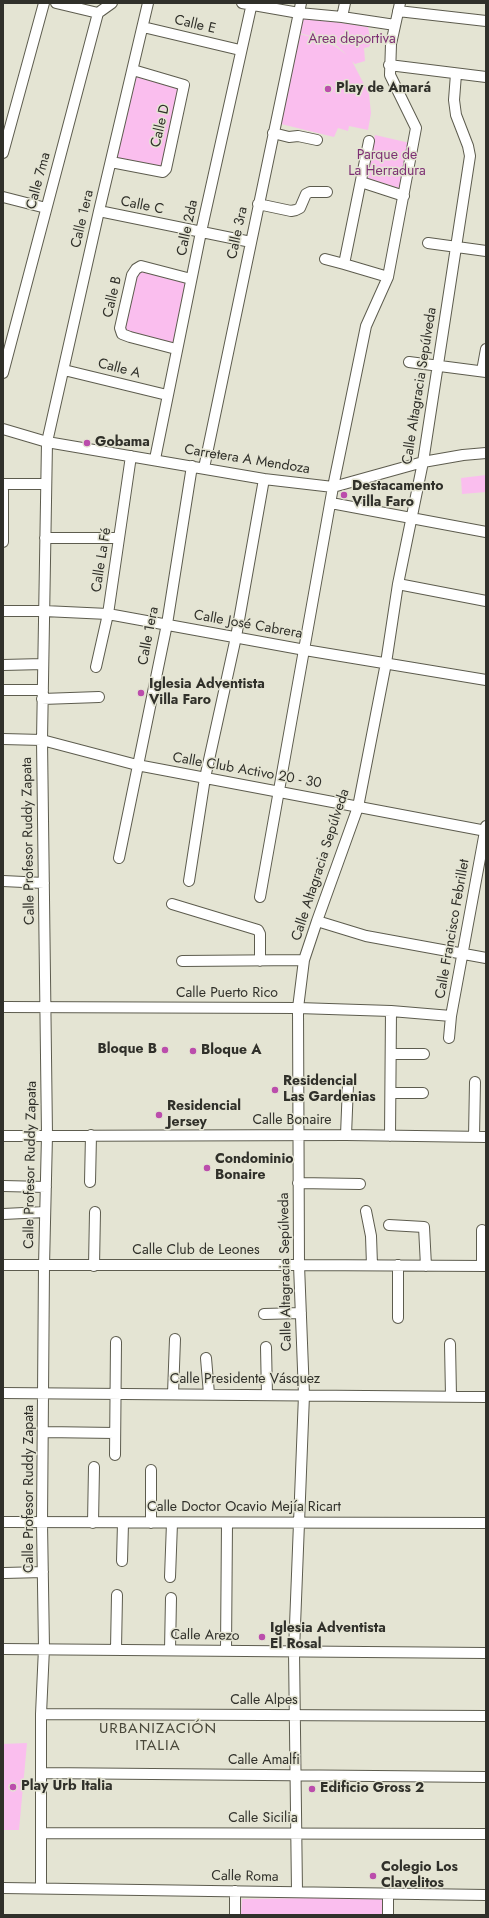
<!DOCTYPE html>
<meta charset="utf-8">
<style>
body{margin:0}
#map{position:relative;width:489px;height:1918px;overflow:hidden;background:#e4e4d3;font-family:Jost,sans-serif}
canvas{display:block}
.frame{position:absolute;inset:0;border:4px solid #30302a;pointer-events:none}
</style>
<div id="map">
<canvas width="489" height="1918"></canvas>
<div class="frame"></div>
</div>
<script>
const context = document.querySelector('canvas').getContext('2d');
context.lineJoin = 'round';
function fill(path, color) {
  context.fillStyle = color;
  context.fill(path, 'evenodd');
}
function poly(rows) {
  const path = new Path2D();
  for (const r of rows) {
    path.moveTo(r[0], r[1]);
    for (let i = 2; i < r.length; i += 2) path.lineTo(r[i], r[i + 1]);
  }
  return path;
}
function trace(path, color, width, dash) {
  context.strokeStyle = color;
  context.lineWidth = width;
  context.lineCap = dash ? 'butt' : 'round';
  context.setLineDash(dash || []);
  context.stroke(path);
}
function drawText(font, color, halo, rows, align = 'center') {
  context.font = font + ' Jost,sans-serif';
  context.lineWidth = 3;
  context.setLineDash([]);
  context.textBaseline = 'middle';
  context.strokeStyle = halo;
  context.fillStyle = color;
  for (const [text, x, y, turn = 0] of rows) {
    context.save();
    context.translate(x, y);
    context.rotate((+turn || 0) * Math.PI / 180);
    context.textAlign = isNaN(turn) ? turn : align;
    if (halo) context.strokeText(text, 0, 0);
    context.fillText(text, 0, 0);
    context.restore();
  }
}
const green = poly([
 [303,17,368,27,371,42,369,47,364,48,365,61,355,64,352,61,369,94,371,113,368,130,349,126,348,131,338,128,334,137,281,124,299,34,320,39,336,47,347,55,337,46,326,40,299,33],
 [137,73,182,86,164,167,115,159],
 [375,135,410,143,402,186,399,188,367,178,365,175],
 [138,270,186,282,173,343,124,333],
 [486,475,486,492,462,494,461,478],
 [27,1743,19,1830,3,1830,3,1744],
 [383,1897,383,1915,241,1915,242,1899]
]);
const minor = poly([
 [56,3,98,13],
 [242,3,299,13,342,17,395,25],
 [398,11,486,21],
 [342,17,345,3],
 [143,27,240,50],
 [389,65,486,77],
 [273,133,289,137,298,136,317,140],
 [369,141,344,264,388,277],
 [3,153,44,3],
 [111,162,163,172,166,169,184,85,133,70],
 [361,182,404,196],
 [3,197,46,208],
 [258,204,291,211,296,210,300,208,306,194,310,192,327,192],
 [99,211,251,242],
 [428,243,486,251],
 [325,259,344,264],
 [176,349,130,337,122,334,120,328,132,275,136,269,141,266,191,279],
 [409,362,486,372],
 [64,370,167,395],
 [482,371,486,349],
 [3,373,98,13,112,3],
 [3,429,47,442,264,479,333,487,423,462,463,455,486,453],
 [155,459,201,232,252,3],
 [204,468,301,3],
 [3,484,46,484],
 [3,490,3,542],
 [331,503,486,532],
 [45,538,119,538],
 [398,584,486,601],
 [3,611,44,611,108,614,305,650,486,680],
 [3,665,43,664],
 [96,667,108,614,131,456],
 [3,690,43,690],
 [42,699,99,697],
 [3,739,42,740,137,765,486,831],
 [119,858,167,624,192,466],
 [3,881,44,883],
 [189,881,205,778,236,637,264,479],
 [260,897,333,487,366,326,388,277,416,128,390,75,391,44,400,3],
 [172,904,258,930,260,934,260,961],
 [317,921,366,936,486,958],
 [182,961,304,960],
 [3,1007,298,1008,391,1011,451,1016],
 [449,1038,451,1016,486,826],
 [391,1054,424,1054],
 [391,1093,423,1093],
 [346,1135,348,1085],
 [3,1136,346,1135,486,1137],
 [390,1136,391,1011],
 [474,1137,475,1082],
 [90,1182,91,1135],
 [298,1183,360,1184],
 [3,1186,46,1187],
 [366,1211,371,1236,372,1265],
 [3,1214,45,1212],
 [389,1225,424,1227,426,1266],
 [482,1230,482,1266],
 [3,1265,299,1265,486,1266],
 [398,1265,398,1318],
 [94,1266,95,1212],
 [264,1314,301,1313],
 [450,1344,451,1396],
 [266,1347,267,1395],
 [206,1358,209,1394],
 [3,1393,486,1397],
 [173,1394,175,1339],
 [44,1432,115,1433],
 [115,1455,116,1342],
 [151,1470,151,1523],
 [3,1522,486,1523],
 [93,1523,94,1467],
 [122,1561,123,1523],
 [4,1573,43,1572],
 [170,1577,172,1523],
 [3,1649,486,1653],
 [116,1649,117,1595],
 [170,1650,171,1598],
 [226,1650,227,1523],
 [41,1714,486,1716],
 [41,1773,486,1777],
 [41,1833,486,1834],
 [3,1888,486,1895],
 [41,1888,41,1714,44,1648,42,1523,44,1266,47,1135,42,740,47,442,99,211,148,3],
 [297,1892,294,1651,304,1395,299,1265,298,1008,304,960,317,921,358,807,386,663,398,584,423,462,470,156,468,146,456,115,454,100,456,74],
 [235,1915,235,1891],
 [388,1915,388,1895]
]);
const markers = [
 [328,89,4,"#bb4dac"],
 [87,443,4,"#bb4dac"],
 [344,495,4,"#bb4dac"],
 [141,693,4,"#bb4dac"],
 [165,1050,4,"#bb4dac"],
 [193,1051,4,"#bb4dac"],
 [275,1090,4,"#bb4dac"],
 [159,1115,4,"#bb4dac"],
 [207,1168,4,"#bb4dac"],
 [262,1637,4,"#bb4dac"],
 [13,1787,4,"#bb4dac"],
 [312,1789,4,"#bb4dac"],
 [373,1876,4,"#bb4dac"]
];
const streetNames = [
 ["Calle E",195,25,13],
 ["Calle D",161,126,-77],
 ["Calle 7ma",39,181,-75],
 ["Calle C",142,206,11],
 ["Calle 1era",83,219,-77],
 ["Calle 2da",188,228,-78],
 ["Calle 3ra",238,233,-78],
 ["Calle B",113,297,-77],
 ["Calle A",119,369,14],
 ["Calle Altagracia Sepúlveda",420,386,-81],
 ["Carretera A Mendoza",247,460,9],
 ["Calle La Fé",102,560,-81],
 ["Calle José Cabrera",248,625,10],
 ["Calle 1era",149,636,-79],
 ["Calle Club Activo 20 - 30",247,771,10],
 ["Calle Profesor Ruddy Zapata",29,841,-91],
 ["Calle Altagracia Sepúlveda",321,865,-72],
 ["Calle Francisco Febrillet",453,929,-80],
 ["Calle Puerto Rico",227,994],
 ["Calle Bonaire",292,1121],
 ["Calle Profesor Ruddy Zapata",31,1165,-89],
 ["Calle Club de Leones",196,1251],
 ["Calle Altagracia Sepúlveda",286,1272,-91],
 ["Calle Presidente Vásquez",245,1380],
 ["Calle Profesor Ruddy Zapata",30,1489,-90],
 ["Calle Doctor Ocavio Mejía Ricart",244,1508],
 ["Calle Arezo",205,1636,1],
 ["Calle Alpes",264,1701],
 ["Calle Amalfi",264,1761],
 ["Calle Sicilia",263,1819],
 ["Calle Roma",245,1877,1]
];
const parkNames = [
 ["Area deportiva",352,40],
 ["Parque de",387,156],
 ["La Herradura",387,172]
];
const poiNames = [
 ["Play de Amará",336,89],
 ["Gobama",95,443],
 ["Destacamento",352,487],
 ["Villa Faro",352,503],
 ["Iglesia Adventista",149,685],
 ["Villa Faro",149,701],
 ["Bloque B",157,1050,"right"],
 ["Bloque A",201,1051],
 ["Residencial",283,1082],
 ["Las Gardenias",283,1098],
 ["Residencial",167,1107],
 ["Jersey",167,1123],
 ["Condominio",215,1160],
 ["Bonaire",215,1176],
 ["Iglesia Adventista",270,1629],
 ["El Rosal",270,1645],
 ["Play Urb Italia",21,1787],
 ["Edificio Gross 2",320,1789],
 ["Colegio Los",381,1868],
 ["Clavelitos",381,1884]
];
const neighbourhoodNames = [
 ["URBANIZACIÓN",158,1729],
 ["ITALIA",158,1746]
];
fill(green, '#fabeee');
trace(minor, '#5d5c4e', 12);
trace(minor, '#fff', 10);
for (const [x, y, r, color] of markers) {
  const dot = new Path2D();
  dot.arc(x, y, r, 0, 2 * Math.PI);
  context.fillStyle = color;
  context.fill(dot);
  trace(dot, '#e4e4d3', 1.5);
}
drawText('14px', '#30302a', '#e4e4d3', streetNames);
drawText('14px', '#7d2f73', '#e4e4d3', parkNames);
drawText('bold 14px', '#30302a', '#e4e4d3', poiNames, 'left');
context.letterSpacing = '1px';
drawText('15px', '#49483a', '#e4e4d3', neighbourhoodNames);
context.letterSpacing = '0px';
</script>
